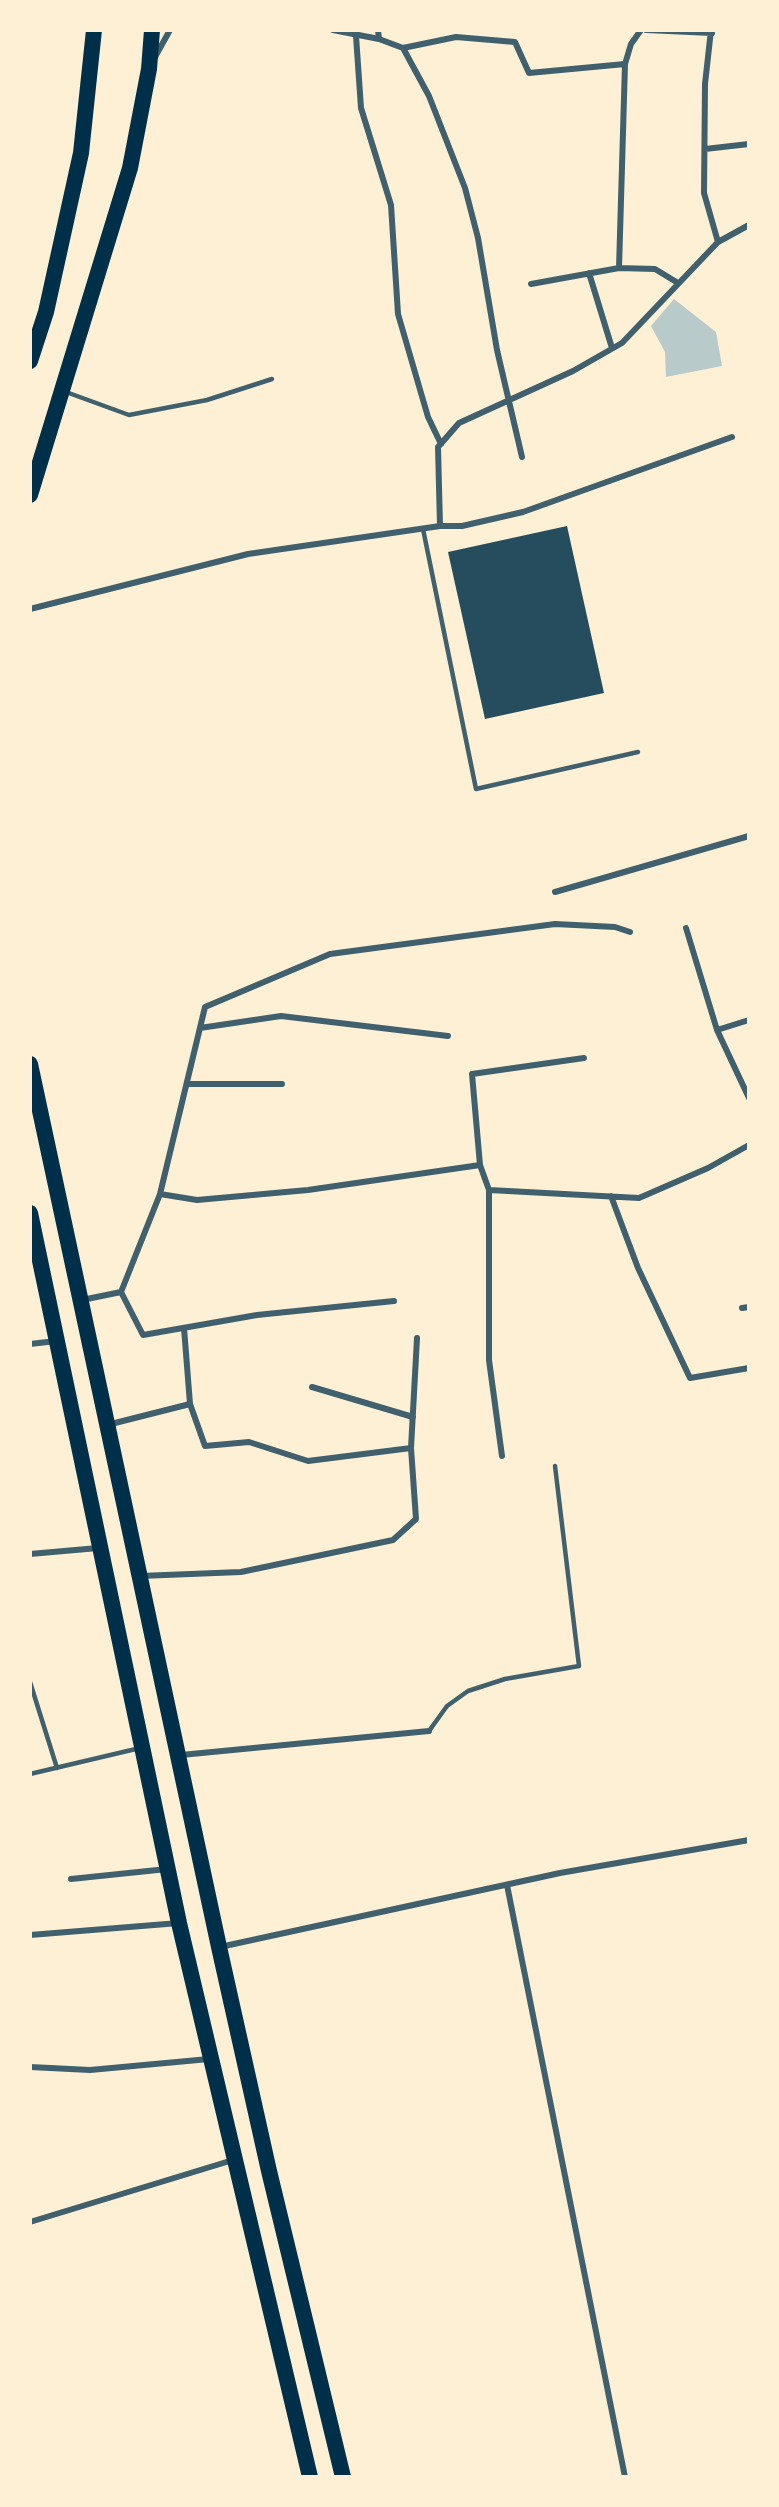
<!DOCTYPE html>
<style>
body{margin:0}
#map{position:relative;width:779px;height:2507px;overflow:hidden;background:#fdf0d5;font-family:"Archivo Narrow",sans-serif}
canvas{display:block}
.frame{position:absolute;inset:0;border:32px solid #fdf0d5;pointer-events:none}
</style>
<div id="map">
<canvas width="779" height="2507"></canvas>
<div class="frame"></div>
</div>
<script>
const context = document.querySelector('canvas').getContext('2d');
context.lineJoin = 'round';
function fill(path, color) {
  context.fillStyle = color;
  context.fill(path, 'evenodd');
}
function poly(rows) {
  const path = new Path2D();
  for (const r of rows) {
    path.moveTo(r[0], r[1]);
    for (let i = 2; i < r.length; i += 2) path.lineTo(r[i], r[i + 1]);
  }
  return path;
}
function trace(path, color, width, dash) {
  context.strokeStyle = color;
  context.lineWidth = width;
  context.lineCap = dash ? 'butt' : 'round';
  context.setLineDash(dash || []);
  context.stroke(path);
}
const green = poly([
 [674,299,716,332,722,366,666,377,665,352,651,326]
]);
const building = poly([
 [567,526,604,693,485,719,448,552]
]);
const service = poly([
 [66,392,129,415,207,400,272,379],
 [423,529,476,789,638,752],
 [30,1682,57,1768],
 [429,1731,447,1706,468,1691,505,1679,579,1666,555,1466],
 [30,1774,140,1748]
]);
const minor = poly([
 [333,30,379,39,378,30],
 [646,30,712,33],
 [711,30,705,84,704,193,718,242],
 [356,36,361,108,391,205,398,314,428,417,441,444],
 [379,39,403,48,456,37,515,42,529,73,625,64],
 [403,48,429,96,465,188,478,238,497,350,522,457],
 [155,57,170,30],
 [705,149,749,144],
 [619,268,625,64,631,44,641,30],
 [589,273,612,348],
 [531,284,619,268,655,269,678,283],
 [440,526,462,526,523,512,732,437],
 [30,609,248,554,440,526,438,447,459,423,573,371,622,343,718,242,749,225],
 [555,892,749,836],
 [686,928,717,1030,749,1098],
 [200,1028,281,1016,448,1036],
 [717,1030,749,1020],
 [187,1084,282,1084],
 [480,1165,472,1074,584,1058],
 [489,1190,489,1360,502,1456],
 [160,1194,205,1007,330,954,555,924,615,927,630,932],
 [611,1196,638,1268,690,1378,749,1368],
 [121,1292,143,1335,257,1315,394,1301],
 [82,1300,121,1292,160,1194,197,1200,308,1190,480,1165,489,1190,639,1198,708,1168,749,1145],
 [742,1308,749,1307],
 [184,1328,190,1404],
 [30,1344,56,1341],
 [312,1387,413,1417],
 [107,1425,190,1404,205,1446,249,1442,308,1461,411,1448],
 [30,1554,98,1548],
 [140,1576,241,1572,393,1540,416,1519,411,1448,417,1338],
 [181,1755,429,1731],
 [71,1879,167,1869],
 [507,1885,625,2477],
 [30,1935,179,1923],
 [220,1947,560,1873,749,1840],
 [30,2067,90,2070,209,2059],
 [30,2222,233,2160]
]);
const trunk = poly([
 [30,361,46,312,81,153,94,30],
 [30,495,130,168,149,69,152,30],
 [30,1064,219,1947,269,2171,343,2477],
 [30,1213,179,1923,310,2477]
]);
fill(green, '#b9caca');
fill(building, '#264d5e');
trace(service, '#3f606c', 4.5);
trace(minor, '#3f606c', 6);
trace(trunk, '#003049', 16);
</script>
